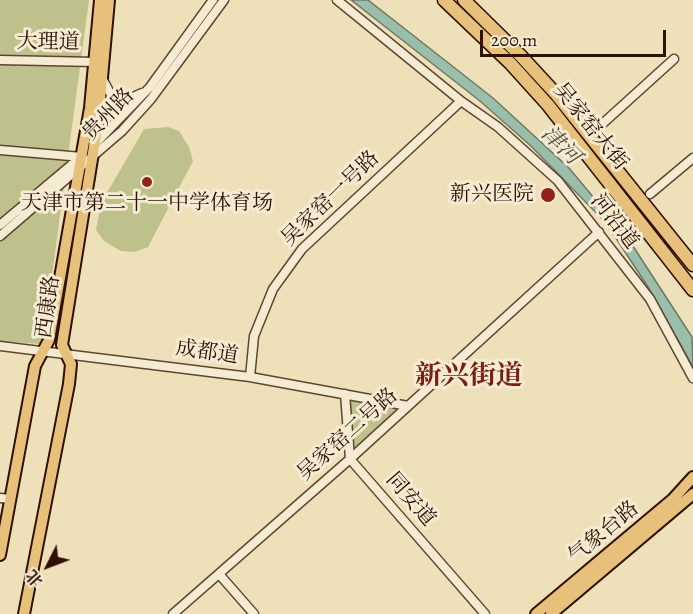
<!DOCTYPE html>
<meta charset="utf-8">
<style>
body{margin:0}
#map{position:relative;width:693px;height:614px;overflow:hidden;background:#eee0b9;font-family:Alegreya,"Noto Serif SC",serif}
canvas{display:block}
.north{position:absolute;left:18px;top:536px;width:60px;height:60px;-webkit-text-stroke:4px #f4ebd2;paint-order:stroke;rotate:228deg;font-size:16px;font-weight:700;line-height:24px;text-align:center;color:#2e1104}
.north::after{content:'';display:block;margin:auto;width:21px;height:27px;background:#2e1104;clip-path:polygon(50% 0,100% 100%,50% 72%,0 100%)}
.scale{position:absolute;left:480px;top:30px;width:186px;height:27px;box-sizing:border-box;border:3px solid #2e1104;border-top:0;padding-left:8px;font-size:18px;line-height:21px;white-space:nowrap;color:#2e1104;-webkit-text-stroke:4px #f4ebd2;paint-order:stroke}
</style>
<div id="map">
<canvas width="693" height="614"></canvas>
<div class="north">北</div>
<div class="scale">200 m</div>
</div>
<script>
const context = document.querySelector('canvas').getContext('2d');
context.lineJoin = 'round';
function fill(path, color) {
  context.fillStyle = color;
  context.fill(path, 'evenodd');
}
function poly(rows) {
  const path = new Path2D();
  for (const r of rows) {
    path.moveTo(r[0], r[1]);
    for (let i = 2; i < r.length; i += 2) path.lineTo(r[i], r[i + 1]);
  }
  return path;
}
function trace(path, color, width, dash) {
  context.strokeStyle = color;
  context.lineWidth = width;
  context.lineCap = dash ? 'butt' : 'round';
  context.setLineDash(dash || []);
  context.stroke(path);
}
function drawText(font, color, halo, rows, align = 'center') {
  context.font = font + ' Alegreya,"Noto Serif SC",serif';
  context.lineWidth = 6;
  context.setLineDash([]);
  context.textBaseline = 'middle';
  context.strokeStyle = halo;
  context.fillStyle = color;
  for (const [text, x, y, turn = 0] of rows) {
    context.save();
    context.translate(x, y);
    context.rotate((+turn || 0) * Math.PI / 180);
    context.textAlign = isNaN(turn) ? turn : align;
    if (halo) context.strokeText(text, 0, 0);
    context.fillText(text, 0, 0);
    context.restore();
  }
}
const green = poly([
 [0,0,89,0,43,342,40,344,0,341],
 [168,127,179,131,189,147,193,161,148,247,134,252,121,251,104,241,96,230,101,203,144,129],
 [344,397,407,410,350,462]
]);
const water = poly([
 [351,0,368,0,493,98,569,168,629,240,692,337,693,367,650,290,606,223,532,147,480,101,351,0]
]);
const minor = poly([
 [337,0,461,101,498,127,558,181,650,299,693,378],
 [0,60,96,62],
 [103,80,110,93,118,97,131,98,142,93],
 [590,135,674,59],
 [94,145,150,87,213,0],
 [0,150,82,157],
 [650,194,693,158],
 [0,225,82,156],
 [0,236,122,131,151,99,224,0],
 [0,346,250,377,408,406],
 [250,377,254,336,273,289,302,249,461,101],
 [345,394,350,459,485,614],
 [0,498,11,499],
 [219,574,254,614],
 [173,614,350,459,599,232]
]);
const major = poly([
 [0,555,35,366,49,340,90,108,100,0],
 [24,614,69,384,71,364,62,345,98,122,109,0],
 [536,614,673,499,693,477],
 [551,614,693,494]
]);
const highway = poly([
 [444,0,510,63,548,105,693,290],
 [464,0,521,56,556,94,693,265]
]);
const markers = [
 [147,182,6,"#8f2418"],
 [548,195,8,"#8f2418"]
];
const streetNames = [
 ["大理道",48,43,1],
 ["贵州路",109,115,-46],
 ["吴家窑大街",590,127,51],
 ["吴家窑一号路",331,199,-44],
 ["河沿道",614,222,52],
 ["西康路",49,307,-82],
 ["成都道",207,353,8],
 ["吴家窑二号路",348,435,-42],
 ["同安道",410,500,49],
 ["气象台路",604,533,-40]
];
const poiNames = [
 ["新兴医院",534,195],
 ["天津市第二十一中学体育场",147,204,"center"]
];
const waterNames = [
 ["津河",560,146,44]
];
const districtNames = [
 ["新兴街道",469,377]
];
fill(green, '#bec18b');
fill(water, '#9bbeaa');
trace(water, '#6f7968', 1.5);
trace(minor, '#5e4531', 11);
trace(major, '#2e1104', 14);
trace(highway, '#2e1104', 15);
trace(minor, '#f4ebd2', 8);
trace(major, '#e7c07c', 10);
trace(highway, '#e7c07c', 12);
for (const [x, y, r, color] of markers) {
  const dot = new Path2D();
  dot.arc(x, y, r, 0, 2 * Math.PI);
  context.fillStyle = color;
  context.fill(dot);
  trace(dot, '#f4ebd2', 2);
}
drawText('21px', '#2e1104', '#f4ebd2', streetNames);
drawText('21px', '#2e1104', '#f4ebd2', poiNames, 'right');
drawText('italic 22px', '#544e3e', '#f4ebd2', waterNames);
drawText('bold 27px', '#7a1f14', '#f4ebd2', districtNames);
</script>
